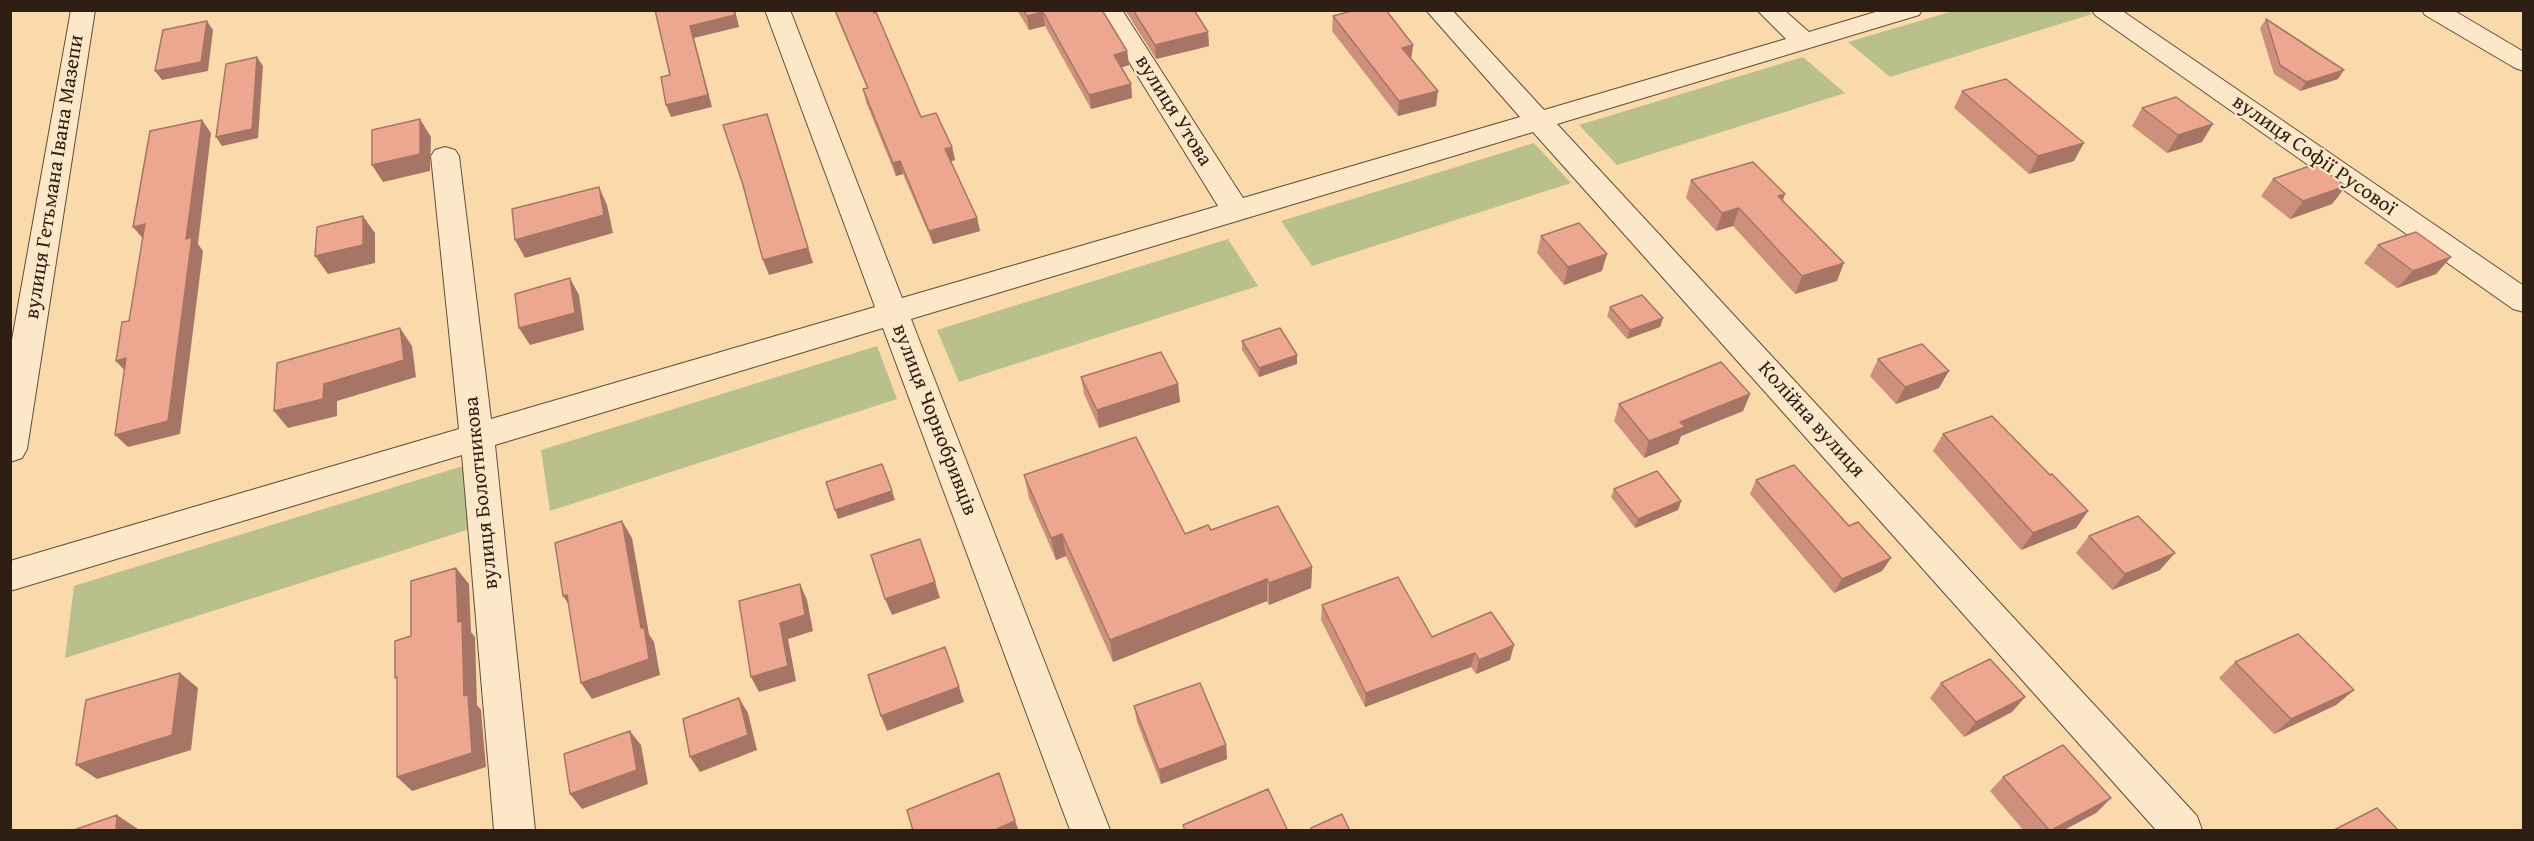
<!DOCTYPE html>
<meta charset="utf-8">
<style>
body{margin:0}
#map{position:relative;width:2534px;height:841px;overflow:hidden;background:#fadaab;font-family:"Gentium Book Plus",serif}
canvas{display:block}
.frame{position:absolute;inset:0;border:12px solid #2e1e13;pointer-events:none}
</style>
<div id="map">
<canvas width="2534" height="841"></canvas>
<div class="frame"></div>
</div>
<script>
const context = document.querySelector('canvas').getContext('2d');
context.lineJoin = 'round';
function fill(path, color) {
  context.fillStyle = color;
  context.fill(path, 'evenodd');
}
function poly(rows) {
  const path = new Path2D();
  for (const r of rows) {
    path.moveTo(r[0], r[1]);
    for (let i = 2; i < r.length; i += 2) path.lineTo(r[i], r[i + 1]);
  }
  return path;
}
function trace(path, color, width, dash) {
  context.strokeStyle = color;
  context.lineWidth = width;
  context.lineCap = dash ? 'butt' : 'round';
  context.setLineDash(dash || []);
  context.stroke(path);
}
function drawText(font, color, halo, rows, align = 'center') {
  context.font = font + ' "Gentium Book Plus",serif';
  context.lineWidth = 4.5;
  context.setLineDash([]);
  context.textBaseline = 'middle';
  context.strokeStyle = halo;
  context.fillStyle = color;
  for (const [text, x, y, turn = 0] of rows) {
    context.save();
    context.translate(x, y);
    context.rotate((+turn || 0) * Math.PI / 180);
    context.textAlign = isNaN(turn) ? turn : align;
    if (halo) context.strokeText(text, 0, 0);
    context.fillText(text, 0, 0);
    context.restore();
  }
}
const green = poly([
 [2086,10,2092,14,1890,77,1848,42,1953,11],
 [1803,57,1845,93,1617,165,1579,125],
 [1534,143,1571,183,1312,266,1281,221],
 [1228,239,1258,286,959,382,937,330],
 [877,346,897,399,550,511,541,450],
 [466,465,473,528,65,658,74,586]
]);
const minor = poly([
 [71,10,95,10,27,449,22,458,10,462,10,351,71,10],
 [765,10,790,10,902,298,1218,206,1097,10,1122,10,1243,198,1520,117,1426,10,1452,10,1544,110,1786,39,1757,10,1784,10,1809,32,1882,10,1922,10,1919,15,1557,124,2197,816,2202,830,2156,830,1533,132,911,319,1110,830,1070,830,883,328,495,445,535,830,494,830,462,455,10,591,10,561,459,429,431,156,435,150,445,147,455,150,459,156,491,419,875,307,765,10],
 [2092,10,2121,10,2524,286,2524,312,2513,309,2095,15,2092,10],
 [2422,10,2453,10,2524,52,2524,71,2515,68,2425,15,2422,10]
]);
const wall = poly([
 [834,10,873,10,921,117,952,147,955,160,951,161,977,218,980,231,933,244,903,174,896,176,866,102,863,89,867,88],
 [1017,10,1102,10,1127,51,1129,65,1122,67,1131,84,1132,98,1091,109,1045,26,1029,30],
 [1125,10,1194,10,1208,32,1209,46,1156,59],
 [1333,16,1413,45,1411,59,1436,106,1398,116,1332,31],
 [2266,19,2338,79,2300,91,2274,74,2260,28],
 [1962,91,2074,161,2029,174,1954,108],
 [2142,108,2202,142,2167,153,2132,126],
 [2273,179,2346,186,2332,204,2290,219,2261,196],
 [1691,180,1783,201,1837,281,1795,294,1733,226,1716,231,1686,198],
 [1541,236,1602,271,1564,285,1537,253],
 [2378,245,2451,257,2436,274,2397,288,2364,263],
 [1610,307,1663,318,1660,327,1627,339,1607,316],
 [1242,341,1297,364,1259,377,1242,350],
 [1878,359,1939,388,1896,404,1870,376],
 [1081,377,1178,384,1180,402,1099,428,1084,394],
 [1750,394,1743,411,1681,436,1678,444,1644,458,1614,421,1619,404],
 [1943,434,2050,475,2088,511,2076,528,2021,550,1933,451],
 [1024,475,1185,534,1211,530,1312,567,1311,588,1269,605,1267,601,1113,662,1066,556,1056,560,1029,498],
 [1756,480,1849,526,1891,558,1882,571,1834,593,1750,494],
 [1614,489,1681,501,1678,510,1635,528,1611,497],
 [2089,536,2160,570,2112,590,2076,553],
 [1322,605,1432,637,1510,660,1476,674,1471,667,1365,707,1321,620],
 [2235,662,2354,690,2336,705,2274,734,2219,678],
 [1941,683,2025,697,2012,712,1964,737,1930,698],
 [1134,706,1226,745,1227,759,1161,784,1137,722],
 [2003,777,2111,798,2096,813,2062,831,2024,831,1990,791]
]);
const shadedWall = poly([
 [735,10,739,27,694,38,712,107,671,117,666,105,690,26],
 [1043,12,1045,26,1029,30,1027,16],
 [207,21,213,30,208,71,162,80,155,71],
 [1208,32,1209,46,1156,59,1155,45],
 [1413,45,1411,60,1402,48],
 [1127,51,1129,65,1116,69,1114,55],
 [257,57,263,66,258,138,222,146,216,137],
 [2344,70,2338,79,2300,91,2306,82],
 [1131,84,1132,98,1091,109,1089,95],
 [1438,91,1436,106,1398,116,1399,101],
 [767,114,813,263,769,275,763,260],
 [420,119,431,137,430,171,383,182,372,165],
 [202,120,211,133,198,244,203,251,180,434,128,447,115,435,186,239],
 [2213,124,2202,142,2167,153,2178,135],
 [2084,143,2074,161,2029,174,2038,156],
 [952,147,955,160,948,162,945,149],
 [900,161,903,174,896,176,893,163],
 [2346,186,2332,204,2290,219,2303,201],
 [599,187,607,205,613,233,525,258,515,240],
 [1785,194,1779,212,1778,196],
 [1739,208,1733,226,1716,231,1722,213],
 [363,216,375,233,375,263,328,274,315,256],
 [977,218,980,231,933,244,929,231],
 [145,224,144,240,133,227],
 [1607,254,1602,271,1564,285,1568,267],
 [2451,257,2436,274,2397,288,2413,271],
 [1844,263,1837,281,1795,294,1802,276],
 [570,278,579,295,584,330,530,345,519,328],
 [1663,318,1660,327,1627,339,1630,330],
 [400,328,412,346,416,377,337,401,337,416,288,428,274,411,324,384],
 [1297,355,1297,364,1259,377,1259,368],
 [126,358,128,374,116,361],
 [1949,371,1939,388,1896,404,1905,387],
 [1178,384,1180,402,1099,428,1097,410],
 [1750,394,1743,411,1681,436,1678,444,1644,458,1649,441,1680,422],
 [892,491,895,500,838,519,835,510],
 [1681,501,1678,510,1635,528,1638,519],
 [2088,511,2076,528,2021,550,2033,533],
 [622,521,632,538,649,634,654,642,660,675,592,699,581,683,641,628],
 [1062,534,1066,556,1056,560,1051,538],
 [2175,553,2160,570,2112,590,2125,574],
 [1891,558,1882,571,1834,593,1842,579],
 [1312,567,1311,588,1269,605,1269,583],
 [456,568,469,584,471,632,475,637,477,705,481,710,486,767,412,791,397,777,464,696,458,622],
 [1267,579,1267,601,1113,662,1110,640],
 [935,582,940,598,892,615,885,599],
 [800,584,807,600,813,631,788,639,796,681,759,692,751,677,780,623],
 [567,595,574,612,563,596],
 [1514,645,1510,660,1476,674,1479,660],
 [1475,653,1471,667,1365,707,1366,693],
 [180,673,198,688,191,750,97,779,76,765],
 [959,687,964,702,887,731,881,716],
 [2354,690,2336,705,2274,734,2291,719],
 [2025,697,2012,712,1964,737,1976,722],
 [739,698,748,713,757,750,700,772,690,757],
 [630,731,641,745,648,784,582,809,570,794],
 [1226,745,1227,759,1161,784,1159,770],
 [2111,798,2096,813,2062,831,2051,831],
 [117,815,138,829,138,831,116,831],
 [1015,821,1019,831,992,831]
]);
const building = poly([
 [655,10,734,10,735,15,690,26,708,95,666,105,661,77,670,75,655,10],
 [835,10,873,10,874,13,876,12,921,117,936,113,952,147,945,149,977,218,929,231,900,161,893,163,863,89,868,88,835,10],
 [1023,10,1102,10,1127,51,1114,55,1131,84,1089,95,1043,12,1027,16,1023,10],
 [1133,10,1194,10,1208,32,1155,45,1133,10],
 [1355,10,1386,10,1413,45,1402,48,1438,91,1399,101,1333,16,1355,10],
 [2266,19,2344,70,2306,82,2280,65,2266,19],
 [207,21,201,62,155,71,163,30,207,21],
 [257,57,252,129,216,137,226,64,257,57],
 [2006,79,2084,143,2038,156,1962,91,2006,79],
 [2176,97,2213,124,2178,135,2142,108,2176,97],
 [767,114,808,248,763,260,743,185,723,125,767,114],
 [420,119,420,154,372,165,372,130,420,119],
 [202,120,186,239,192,237,168,421,115,435,126,358,116,361,122,322,129,321,145,224,133,227,150,131,202,120],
 [1753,162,1785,194,1778,196,1844,263,1802,276,1739,208,1722,213,1691,180,1753,162],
 [2315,164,2346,186,2303,201,2273,179,2315,164],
 [599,187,604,215,515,240,512,209,599,187],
 [363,216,363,245,315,256,317,227,363,216],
 [1579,223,1607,254,1568,267,1541,236,1579,223],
 [2416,232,2451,257,2413,271,2378,245,2416,232],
 [570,278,575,313,519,328,515,294,570,278],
 [1642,295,1663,318,1630,330,1610,307,1642,295],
 [400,328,404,360,324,384,323,399,274,411,277,363,400,328],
 [1280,328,1297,355,1259,368,1242,341,1280,328],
 [1922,344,1949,371,1905,387,1878,359,1922,344],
 [1161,352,1178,384,1097,410,1081,377,1161,352],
 [1721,362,1750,394,1680,422,1685,427,1649,441,1619,404,1721,362],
 [1992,416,2050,475,2052,474,2088,511,2033,533,1943,434,1992,416],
 [1136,437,1185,534,1208,525,1211,530,1278,506,1312,567,1269,583,1267,579,1110,640,1062,534,1051,538,1024,475,1136,437],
 [882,464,892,491,835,510,826,482,882,464],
 [1794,465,1849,526,1858,522,1891,558,1842,579,1756,480,1794,465],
 [1657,471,1681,501,1638,519,1614,489,1657,471],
 [2138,516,2175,553,2125,574,2089,536,2138,516],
 [622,521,641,628,644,627,649,659,581,683,567,595,563,596,555,543,622,521],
 [920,539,935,582,885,599,871,555,920,539],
 [456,568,458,622,462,621,464,696,468,694,472,753,397,777,397,677,395,678,395,641,411,636,411,581,456,568],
 [1398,577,1432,637,1491,612,1514,645,1479,660,1475,653,1366,693,1322,605,1398,577],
 [800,584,805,615,780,623,788,666,751,677,739,601,800,584],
 [2298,634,2354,690,2291,719,2235,662,2298,634],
 [945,647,959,687,881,716,868,675,945,647],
 [1990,659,2025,697,1976,722,1941,683,1990,659],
 [180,673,172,735,76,765,86,700,180,673],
 [1200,683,1226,745,1159,770,1134,706,1200,683],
 [739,698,748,735,690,757,683,719,739,698],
 [630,731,637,770,570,794,564,754,630,731],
 [2063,745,2111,798,2050,831,2003,777,2063,745],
 [999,773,1015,821,992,831,913,831,907,810,999,773],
 [1268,789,1288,831,1185,831,1183,825,1268,789],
 [2377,808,2399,831,2332,831,2377,808],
 [1342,814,1350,831,1312,831,1311,828,1342,814],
 [117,815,116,831,71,831,117,815]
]);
const streetNames = [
 ["вулиця Утова",1173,111,58],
 ["вулиця Софії Русової",2314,156,35],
 ["вулиця Гетьмана Івана Мазепи",55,177,-81],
 ["вулиця Чорнобривців",934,420,69],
 ["Колійна вулиця",1811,420,48],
 ["вулиця Болотникова",482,493,-96]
];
fill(green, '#bac08c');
trace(minor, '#614d39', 2);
fill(minor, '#fce7c8');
fill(wall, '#cc907d');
fill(shadedWall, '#a67566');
fill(building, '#eda791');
trace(building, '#a67566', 1.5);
drawText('21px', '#2e1e13', '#fce7c8', streetNames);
</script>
